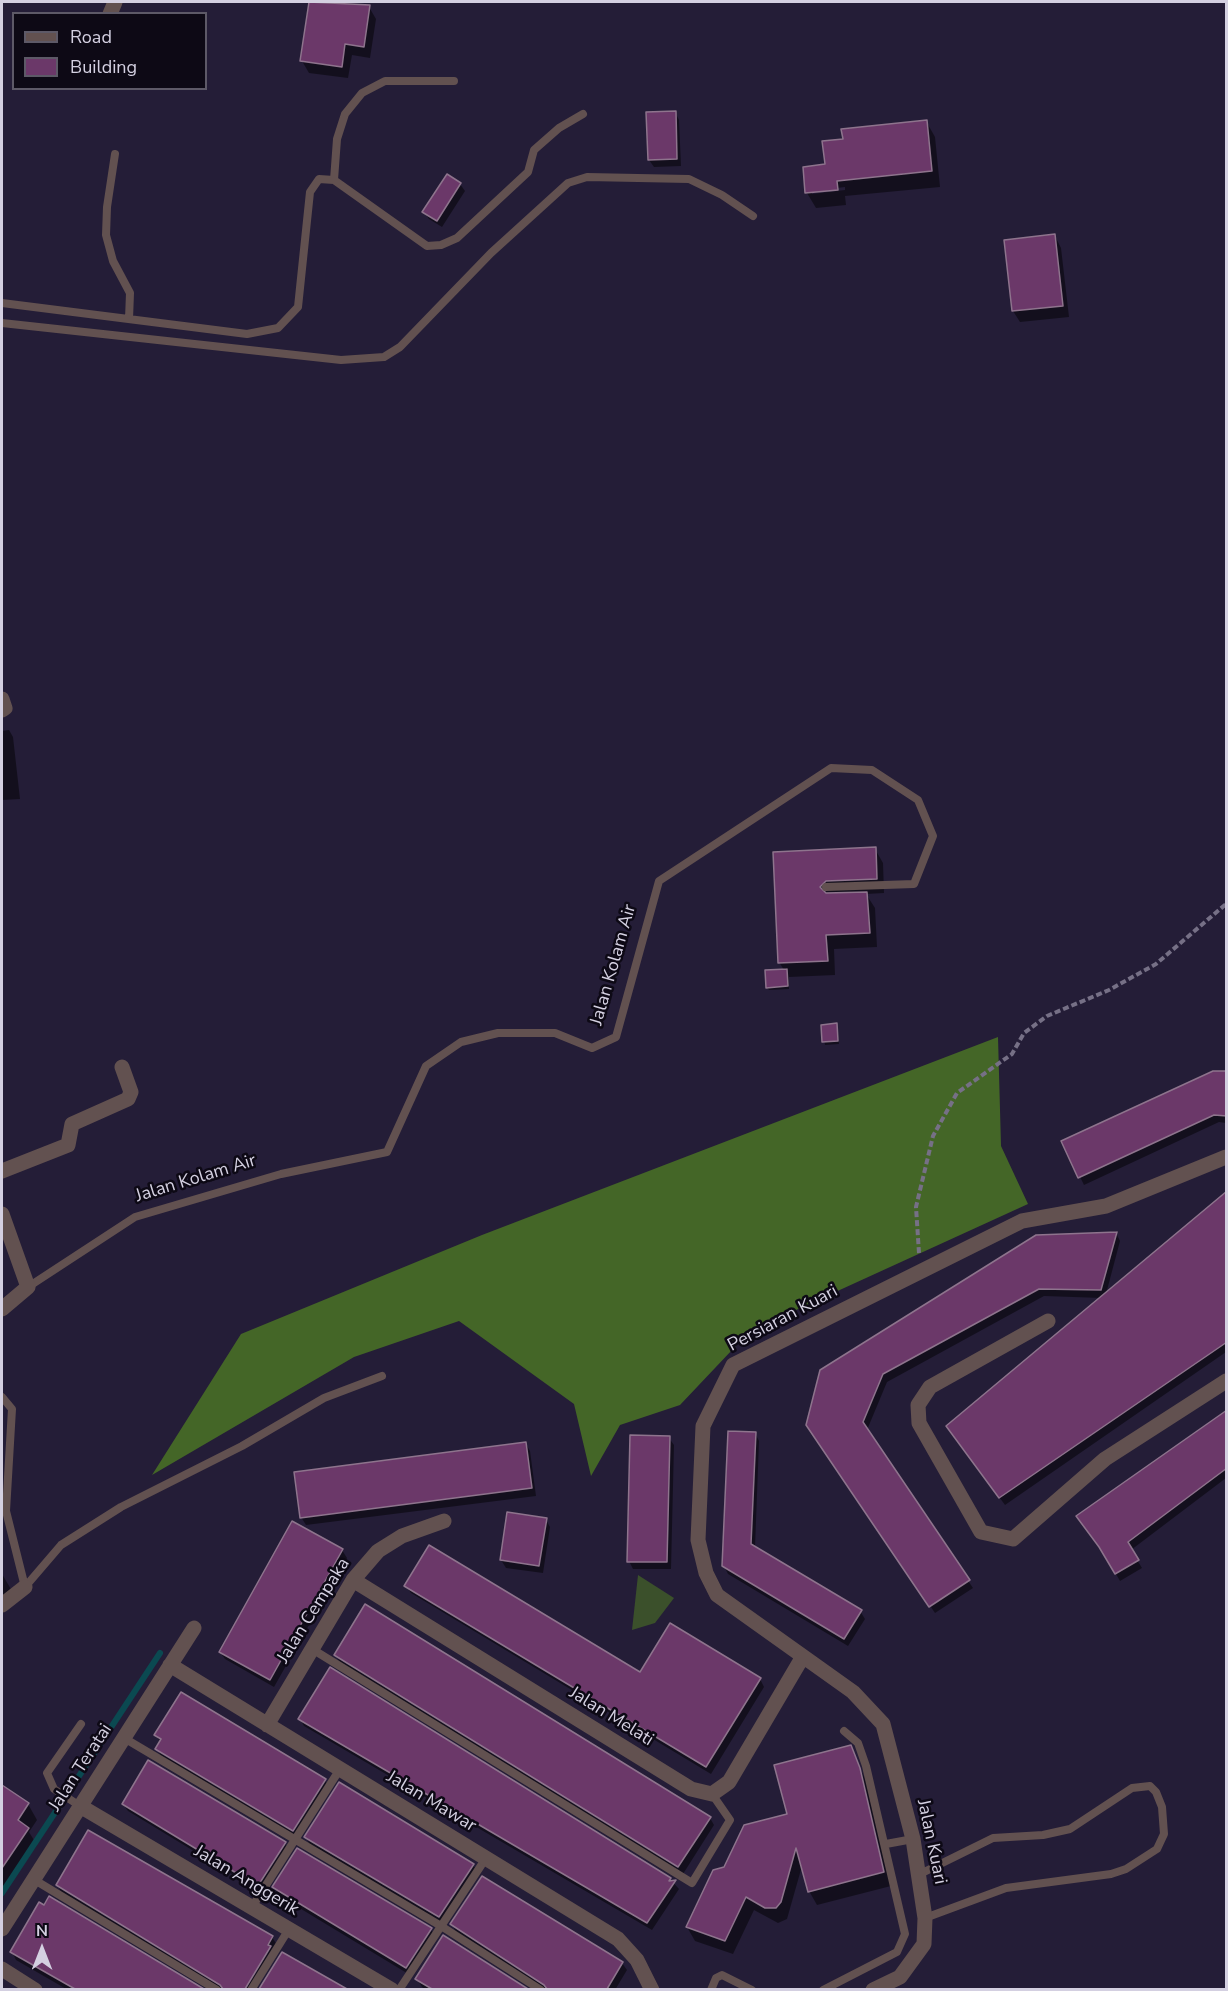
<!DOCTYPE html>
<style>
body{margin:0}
#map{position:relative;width:1228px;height:1991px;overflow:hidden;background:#241d37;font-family:"Nunito Sans",sans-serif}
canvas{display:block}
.frame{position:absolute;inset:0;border:3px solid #d4d0e1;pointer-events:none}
.legend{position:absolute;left:12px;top:12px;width:195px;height:78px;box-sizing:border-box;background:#0d0915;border:2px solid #5d5967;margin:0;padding:8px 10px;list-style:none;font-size:18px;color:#d4d0e1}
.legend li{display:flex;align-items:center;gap:12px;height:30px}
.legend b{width:30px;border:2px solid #5d5967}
.north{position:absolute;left:12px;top:1919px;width:60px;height:60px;-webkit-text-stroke:4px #0d0915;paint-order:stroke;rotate:0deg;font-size:16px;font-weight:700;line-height:24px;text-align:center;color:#d4d0e1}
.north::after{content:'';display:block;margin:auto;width:21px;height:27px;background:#d4d0e1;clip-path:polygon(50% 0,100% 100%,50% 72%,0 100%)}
</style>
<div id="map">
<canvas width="1228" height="1991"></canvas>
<div class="frame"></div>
<ul class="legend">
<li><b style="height:8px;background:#625150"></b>Road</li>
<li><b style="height:16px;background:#6b3869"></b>Building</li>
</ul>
<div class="north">N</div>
</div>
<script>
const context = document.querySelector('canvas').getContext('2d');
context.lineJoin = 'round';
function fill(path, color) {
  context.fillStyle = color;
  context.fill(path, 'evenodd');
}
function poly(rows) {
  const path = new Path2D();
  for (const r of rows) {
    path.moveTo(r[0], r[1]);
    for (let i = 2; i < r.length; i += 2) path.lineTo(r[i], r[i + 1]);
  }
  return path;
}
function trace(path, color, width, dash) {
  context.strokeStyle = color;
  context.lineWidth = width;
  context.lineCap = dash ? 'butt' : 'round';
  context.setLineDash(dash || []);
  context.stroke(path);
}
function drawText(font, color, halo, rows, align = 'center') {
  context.font = font + ' "Nunito Sans",sans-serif';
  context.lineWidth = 5;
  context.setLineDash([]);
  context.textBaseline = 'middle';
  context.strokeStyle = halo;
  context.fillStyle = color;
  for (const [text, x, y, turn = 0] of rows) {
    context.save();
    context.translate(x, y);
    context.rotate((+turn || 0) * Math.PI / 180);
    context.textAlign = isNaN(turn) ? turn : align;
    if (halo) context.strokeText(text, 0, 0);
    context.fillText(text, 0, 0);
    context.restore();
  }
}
const green = poly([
 [638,1575,674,1598,655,1623,632,1630]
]);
const forest = poly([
 [998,1037,1001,1146,1028,1204,750,1331,680,1405,620,1425,591,1476,574,1404,459,1321,354,1357,152,1475,241,1334,482,1235]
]);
const shadow = poly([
 [310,2,369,7,376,19,370,58,352,55,348,78,309,73,302,61],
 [675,112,679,120,681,166,654,167,649,160],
 [926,121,935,137,940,187,845,196,846,205,816,208,807,193,844,140],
 [845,187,845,190,812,194,812,191],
 [460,184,465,191,442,227,429,219,424,212],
 [1055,236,1061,248,1069,317,1020,322,1013,311],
 [9,730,13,737,20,799,2,800,2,731],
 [875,849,883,863,884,893,866,894,875,908,877,947,834,949,835,975,789,977,789,989,769,990,767,987,784,970,779,962,775,853],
 [836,1025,839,1044,825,1045,822,1026],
 [1226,1073,1226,1123,1219,1122,1084,1185,1063,1142],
 [1226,1193,1226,1352,1005,1505,953,1434,1102,1298,1044,1296,887,1382,867,1430,973,1588,935,1613,813,1433,822,1371,1116,1233,1120,1241,1106,1294],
 [1226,1412,1226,1478,1131,1550,1142,1568,1120,1581,1105,1555],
 [755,1433,759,1441,755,1548,860,1611,865,1619,848,1646,728,1574,724,1566],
 [669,1438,674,1445,671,1569,633,1569,629,1561],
 [526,1444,530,1451,536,1496,306,1525,301,1517],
 [546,1520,550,1527,543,1573,506,1568,501,1560],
 [342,1550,347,1558,274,1687,225,1659,220,1652],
 [2,1574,12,1591,2,1600],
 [406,1586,641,1674,760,1679,764,1687,711,1774,411,1593],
 [336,1655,710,1818,714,1825,683,1874,340,1663],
 [300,1719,670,1879,679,1889,652,1930,304,1726],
 [156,1735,325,1780,329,1788,298,1837,161,1756,157,1749,161,1743],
 [850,1747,867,1783,891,1886,817,1905,809,1891,802,1866,787,1919,778,1923,754,1910,733,1954,695,1941,687,1927,725,1868,789,1815],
 [340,1784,473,1865,478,1872,444,1924,310,1845,306,1837],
 [2,1786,28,1804,37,1820,29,1832,37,1845,2,1896],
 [123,1804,285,1843,289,1850,261,1892,128,1811],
 [57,1885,272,1937,277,1945,253,1990,222,1990,62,1893],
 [274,1887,431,1929,435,1937,410,1975,278,1895],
 [50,1898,201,1990,68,1990,16,1960,12,1952],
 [452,1924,622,1963,627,1970,615,1990,546,1990,456,1932],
 [443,1937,526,1990,426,1990,422,1987,417,1979],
 [283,1954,344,1990,261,1990]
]);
const stream = poly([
 [2,1893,160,1653]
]);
const building = poly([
 [309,2,370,5,364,47,345,44,342,67,300,61,309,2],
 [676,111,677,159,648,160,646,112,676,111],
 [927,120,932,171,837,181,838,190,805,193,803,167,825,164,822,141,843,139,841,129,927,120],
 [447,174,461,183,437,221,422,212,447,174],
 [1055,234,1063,306,1012,311,1004,240,1055,234],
 [876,847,877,879,826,881,820,887,826,893,867,892,870,933,826,935,828,961,778,963,773,852,876,847],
 [787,969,788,986,766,988,765,970,787,969],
 [837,1023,838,1041,822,1042,821,1025,837,1023],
 [1213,1071,1227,1071,1227,1116,1214,1115,1078,1178,1061,1141,1213,1071],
 [1227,1191,1227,1342,999,1498,946,1426,1227,1191],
 [1117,1232,1101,1290,1039,1289,883,1374,863,1422,970,1580,929,1607,806,1425,820,1370,1036,1235,1117,1232],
 [1227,1410,1227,1468,1128,1542,1139,1560,1115,1574,1099,1547,1076,1516,1227,1410],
 [728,1431,756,1432,751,1544,862,1610,844,1639,722,1566,728,1431],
 [630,1435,670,1436,667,1562,627,1562,630,1435],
 [526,1442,532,1488,300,1518,294,1472,526,1442],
 [507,1512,547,1518,539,1566,500,1560,507,1512],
 [292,1521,343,1549,270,1680,219,1652,292,1521],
 [429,1545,640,1672,670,1623,761,1678,706,1767,404,1586,429,1545],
 [365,1604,711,1817,678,1867,334,1655,365,1604],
 [330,1667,671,1878,669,1881,676,1880,647,1923,298,1719,330,1667],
 [181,1692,326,1779,293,1831,155,1749,161,1739,154,1735,181,1692],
 [851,1745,860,1768,884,1872,808,1892,796,1848,781,1902,776,1908,765,1908,746,1897,725,1941,686,1927,713,1870,724,1867,744,1825,787,1814,774,1765,851,1745],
 [148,1760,286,1842,261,1881,256,1885,122,1804,148,1760],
 [339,1782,474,1864,439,1917,304,1837,339,1782],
 [2,1785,29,1803,18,1820,29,1828,2,1868,2,1785],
 [88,1830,273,1936,268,1945,271,1946,245,1989,223,1989,220,1985,56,1885,88,1830],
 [297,1848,432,1928,406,1968,272,1887,297,1848],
 [482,1876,623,1962,607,1989,547,1989,544,1985,450,1924,482,1876],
 [49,1896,204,1989,75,1989,10,1952,39,1902,44,1905,49,1896],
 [443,1935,528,1989,432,1989,415,1979,443,1935],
 [282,1952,347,1989,259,1989,282,1952]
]);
const path = poly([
 [919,1253,916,1207,933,1136,957,1093,1012,1054,1024,1033,1047,1016,1109,990,1156,964,1226,904]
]);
const lane = poly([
 [115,154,107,207,106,235,113,261,130,293,129,319],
 [334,180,337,139,345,114,362,93,385,81,454,81],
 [2,303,247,334,278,328,298,307,310,192,319,179,334,180,427,246,441,245,457,238,528,172,534,150,559,128,583,114],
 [2,323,341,360,384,357,400,347,491,253,568,183,587,177,689,179,722,195,753,216],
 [28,1287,135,1217,281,1174,387,1152,426,1066,461,1042,498,1033,555,1033,592,1048,616,1037,659,881,831,768,872,770,918,800,933,836,914,884,826,887],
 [2,1397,12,1409,6,1511,25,1587],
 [25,1587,61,1545,121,1507,242,1446,324,1398,382,1376],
 [312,1649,692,1883,730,1820,712,1794],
 [124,1738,441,1926,541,1990],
 [80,1806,54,1789,47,1773,81,1724],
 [886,1844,913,1839],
 [920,1874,993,1838,1043,1835,1070,1829,1132,1788,1150,1786,1156,1792,1162,1807,1164,1834,1157,1849,1126,1869,1111,1874,1006,1888,925,1918],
 [33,1879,217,1990],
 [252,1907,340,1769],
 [251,1990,289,1929],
 [399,1990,486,1858],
 [711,1990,716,1978,722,1975,752,1990],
 [823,1990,897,1952,905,1934,866,1766,858,1743,844,1731]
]);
const street = poly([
 [110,14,115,2],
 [2,699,5,708,2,710],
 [2,1171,68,1145,72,1124,128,1099,131,1092,122,1067],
 [2,1214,28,1287,2,1309],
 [1048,1321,930,1387,918,1405,919,1423,981,1532,1013,1539,1105,1459,1226,1381],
 [353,1580,691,1789,712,1794,729,1782,802,1658],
 [2,1605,25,1587],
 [170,1665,618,1939,637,1960,652,1990],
 [267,1725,353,1580,378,1551,402,1536,444,1521],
 [80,1806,392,1990],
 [2,1929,194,1628],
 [2,1969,35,1990],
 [873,1990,900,1977,924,1944,925,1918,913,1839,883,1724,853,1692,717,1595,706,1573,698,1540,703,1426,733,1365,1022,1221,1106,1206,1226,1157]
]);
const streetNames = [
 ["Jalan Kolam Air",614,965,-74],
 ["Jalan Kolam Air",196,1179,-17],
 ["Persiaran Kuari",783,1319,-28],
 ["Jalan Cempaka",314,1611,-58],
 ["Jalan Melati",611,1717,32],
 ["Jalan Teratai",81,1768,-57],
 ["Jalan Mawar",431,1802,31],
 ["Jalan Kuari",931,1842,78],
 ["Jalan Anggerik",246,1881,31]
];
fill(green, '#3b502b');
fill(forest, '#446627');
fill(shadow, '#0007');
trace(stream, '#0b4951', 6);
fill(building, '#6b3869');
trace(building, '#8e748d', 1.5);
trace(path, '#767086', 4, [6, 3]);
trace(lane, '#625150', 8);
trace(street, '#625150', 15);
drawText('18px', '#d4d0e1', '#0d0915', streetNames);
</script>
